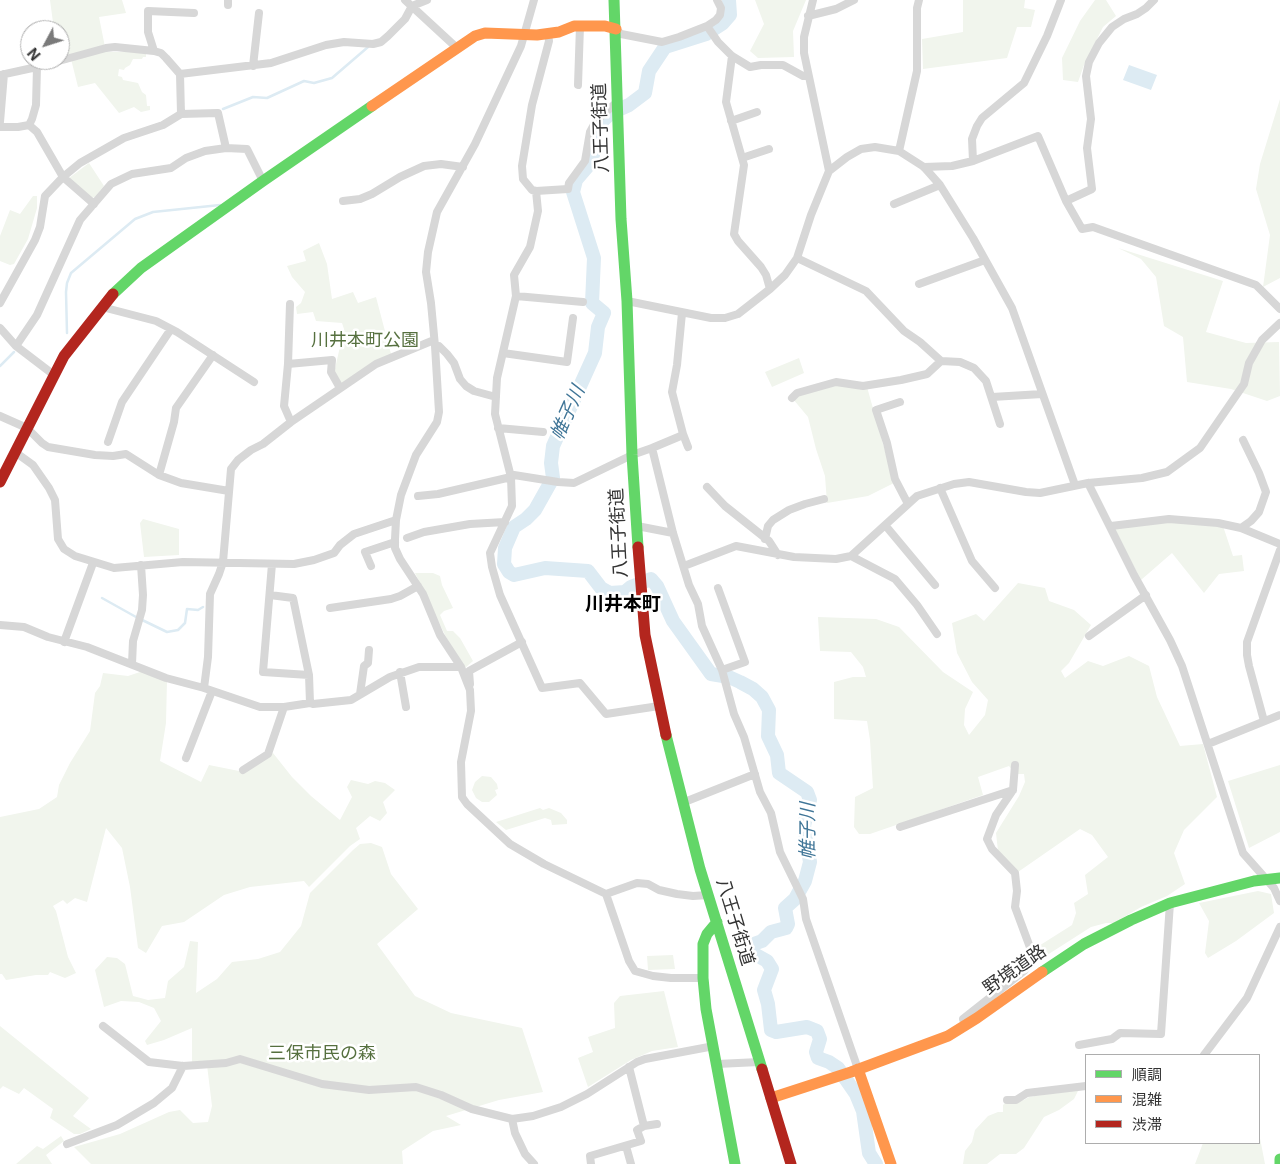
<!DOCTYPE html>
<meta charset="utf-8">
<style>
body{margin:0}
#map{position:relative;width:1280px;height:1164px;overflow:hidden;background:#fff;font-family:Inter,"Noto Sans JP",sans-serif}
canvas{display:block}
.legend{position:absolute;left:1085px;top:1054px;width:175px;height:90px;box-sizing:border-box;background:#fff;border:1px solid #adadad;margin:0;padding:6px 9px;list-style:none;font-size:15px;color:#333}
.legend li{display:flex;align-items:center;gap:10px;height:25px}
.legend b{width:25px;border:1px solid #adadad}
.north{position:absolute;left:20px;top:20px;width:50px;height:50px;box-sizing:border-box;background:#fff;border:1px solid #adadad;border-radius:50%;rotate:230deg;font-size:14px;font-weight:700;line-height:20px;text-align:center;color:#333}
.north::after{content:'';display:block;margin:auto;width:18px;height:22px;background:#7a7a7a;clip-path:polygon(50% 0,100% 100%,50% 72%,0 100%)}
</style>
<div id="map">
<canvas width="1280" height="1164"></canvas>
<ul class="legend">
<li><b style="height:6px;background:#63d668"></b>順調</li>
<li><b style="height:6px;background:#ff974d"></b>混雑</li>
<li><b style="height:6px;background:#b3261e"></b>渋滞</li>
</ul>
<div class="north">N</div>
</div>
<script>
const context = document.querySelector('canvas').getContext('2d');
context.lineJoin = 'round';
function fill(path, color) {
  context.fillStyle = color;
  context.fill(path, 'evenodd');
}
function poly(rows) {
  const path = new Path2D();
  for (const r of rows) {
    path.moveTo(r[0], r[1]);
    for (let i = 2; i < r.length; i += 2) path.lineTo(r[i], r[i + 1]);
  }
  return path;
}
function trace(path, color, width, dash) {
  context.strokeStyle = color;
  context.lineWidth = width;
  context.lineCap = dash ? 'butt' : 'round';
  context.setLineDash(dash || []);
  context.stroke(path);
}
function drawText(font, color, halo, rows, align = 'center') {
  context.font = font + ' Inter,"Noto Sans JP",sans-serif';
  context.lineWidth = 5;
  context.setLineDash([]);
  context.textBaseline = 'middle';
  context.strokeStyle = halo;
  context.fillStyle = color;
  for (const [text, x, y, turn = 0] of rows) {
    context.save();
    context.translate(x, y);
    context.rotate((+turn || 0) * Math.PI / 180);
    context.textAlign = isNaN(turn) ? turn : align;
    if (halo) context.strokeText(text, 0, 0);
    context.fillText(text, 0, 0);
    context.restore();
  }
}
const green = poly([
 [50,0,122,0,126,13,99,17,106,52,146,52,146,57,143,57,142,59,133,59,130,65,125,68,124,70,119,69,118,76,122,77,123,80,138,83,142,92,146,95,147,106,150,106,150,110,141,112,134,107,119,113,95,83,78,87,71,59,62,56,60,52,60,30,54,30],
 [755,0,806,0,793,31,794,57,758,58,750,51,764,24],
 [963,0,1025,0,1024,8,1035,10,1031,27,1017,27,1007,58,923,69,922,39,963,32],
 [1095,0,1106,0,1116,16,1103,27,1084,65,1078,82,1063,80,1062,58,1080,21],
 [1280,99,1280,278,1263,287,1270,235,1256,189,1260,164],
 [89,163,104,186,95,197,92,198,69,178],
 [33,196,37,196,37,208,28,239,14,264,10,265,0,261,0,236,10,210,20,214],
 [319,243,327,264,332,299,353,292,358,303,376,297,391,354,342,385,334,373,344,329,342,323,316,321,313,312,297,314,296,307,301,303,305,292,292,277,287,266,306,261,303,251],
 [1118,248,1223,281,1206,332,1246,343,1279,342,1280,396,1267,401,1231,389,1187,382,1183,337,1164,326,1156,277,1141,259],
 [799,358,804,373,772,387,765,372],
 [839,384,867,387,894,483,868,496,827,503,825,476,816,449,808,417,793,399,798,394],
 [143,519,179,529,179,555,144,557,140,523],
 [1166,522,1223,526,1233,556,1242,555,1244,571,1219,574,1204,593,1172,553,1141,580,1114,529],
 [415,573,433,573,440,576,442,585,453,608,444,611,440,615,447,631,453,631,460,638,473,661,465,668,446,637],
 [1018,583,1045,588,1049,601,1074,610,1091,625,1069,663,1061,671,1065,678,1088,661,1103,666,1129,656,1149,666,1157,697,1180,746,1203,744,1217,797,1184,830,1174,853,1185,884,1167,896,1141,907,1114,923,1106,923,1091,927,1030,966,1034,949,1072,925,1076,913,1074,903,1088,894,1085,875,1108,857,1092,835,1080,829,1018,872,998,851,996,833,1019,796,1025,782,1024,774,1015,774,1009,766,978,777,983,795,870,834,859,834,854,827,855,797,873,788,870,740,867,721,834,719,834,682,853,677,866,677,863,667,851,652,820,651,818,617,876,619,899,627,943,672,973,692,965,709,964,725,969,735,985,715,988,700,972,682,957,653,952,623,976,614,984,621],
 [143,671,167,680,166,723,160,761,201,782,209,765,244,772,273,753,292,777,311,796,340,820,352,797,347,787,351,780,368,784,375,781,385,783,395,790,383,802,387,813,380,821,370,816,356,828,360,839,350,846,309,887,304,881,250,887,224,895,184,922,162,926,146,953,138,948,130,887,122,848,106,828,87,902,75,898,67,904,63,900,53,906,56,911,68,957,76,973,65,978,50,972,48,975,36,975,6,980,2,974,0,974,0,817,39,809,57,797,59,785,70,763,90,731,95,693,100,686,103,673,128,676],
 [1280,765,1280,832,1249,848,1228,781],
 [482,776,491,777,497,784,498,789,495,790,497,795,489,802,482,802,476,798,472,790,475,782],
 [540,808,543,810,549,808,561,813,567,820,567,824,552,825,551,820,545,818,506,830,496,822],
 [371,843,382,847,391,874,418,909,377,944,415,996,451,1013,522,1028,543,1092,499,1100,446,1116,461,1125,433,1131,402,1151,403,1164,91,1164,74,1147,120,1134,169,1112,180,1110,193,1123,208,1122,212,1106,207,1065,192,1064,192,1028,164,1040,147,1045,145,1041,161,1021,154,1008,139,1002,121,1001,104,1007,95,970,107,957,117,958,125,964,133,996,148,1000,165,998,168,981,184,967,190,941,198,942,196,993,217,979,232,962,258,959,280,952,301,926,310,893,353,850,360,844],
 [1258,891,1271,894,1274,913,1236,941,1208,958,1205,953,1209,921,1199,903],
 [673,955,675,969,648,970,647,956],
 [664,991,678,1047,652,1051,631,1060,588,1087,578,1058,593,1052,588,1037,615,1028,614,1003,620,996],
 [0,1026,89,1098,73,1116,91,1129,80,1134,74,1134,50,1118,53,1109,24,1088,19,1094,3,1086,0,1089],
 [1079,1089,1074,1099,1059,1110,1044,1117,1024,1148,1016,1154,1000,1154,987,1164,963,1164,965,1151,972,1142,975,1130,988,1116,998,1112,1003,1112,1003,1105,1005,1103,1024,1100,1029,1097],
 [1259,1133,1265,1164,1195,1164,1203,1143,1259,1143],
 [61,1136,64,1141,46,1155,52,1164,16,1164,37,1146,43,1149]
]);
const water = poly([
 [1129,65,1157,75,1151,90,1123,80]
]);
const stream = poly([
 [223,109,253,97,267,98,304,81,314,83,332,78,368,47],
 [67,333,66,292,67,283,71,273,135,219,153,212,220,205],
 [0,366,14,352],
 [102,598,136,617,167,632,178,630,185,623,187,609,198,610,203,607]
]);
const river = poly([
 [729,0,730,15,723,23,706,34,665,47,649,71,645,93,629,105,611,113,599,124,595,130,593,155,588,166,576,180,573,192,594,258,592,303,604,313,598,327,595,353,553,446,551,463,553,478,535,510,526,519,514,527,505,548,504,564,509,572,514,575,545,568,588,571,601,588,610,593,625,592,631,587,651,579,657,586,673,621,711,674,729,677,740,682,753,689,762,697,769,710,768,736,777,755,779,773,807,792,810,800,804,826,810,862,805,881,795,899,785,908,788,924,786,928,771,932,762,941,748,946,749,951,767,961,772,969,764,990,768,1004,771,1030,776,1032,807,1027,817,1031,820,1039,816,1052,818,1058,829,1062,838,1068,856,1094,863,1111,869,1153,876,1164]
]);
const street = poly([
 [405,0,457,48],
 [813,0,804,37,804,53,829,171],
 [228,5,228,0],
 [808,16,836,9,854,0],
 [707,26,718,42,732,56,750,67,761,65,783,65,803,76,808,75],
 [616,29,621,34,662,42,679,37,707,26,716,20,720,15,721,8,717,0],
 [548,34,549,41,532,105,522,166,523,179,532,190,536,191,538,211,530,247,514,275,516,296,497,378,495,414,511,477,512,506,490,553,492,567,500,595,542,688,580,683,606,714,659,706],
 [154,51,148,32,148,11,194,13],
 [732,56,726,102,744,165,734,234,738,241,761,267,766,275,770,289],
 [253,66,259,13],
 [37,67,36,105,32,119,29,125,37,132,63,177,94,204],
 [180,74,271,63,326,45,344,42,373,44,381,42,388,36,405,19,412,6,427,0],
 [0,75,37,67,106,48,115,47,154,51,161,53,166,58,180,74,181,114],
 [578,85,580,26],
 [731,121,757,112],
 [0,122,4,74],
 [0,127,18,127,29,125],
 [899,151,917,71,917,8,919,0],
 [742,158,769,149],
 [973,161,972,139,977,126,982,118,1024,83,1047,36,1061,0],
 [924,167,952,166,973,161,1038,136,1066,201,1082,229,1093,227,1256,285,1280,309],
 [536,191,568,189,569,183,585,161,590,132,596,121,617,102],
 [343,201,360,199,372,194,400,177,424,166,441,164,463,167],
 [1066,201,1092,189,1087,148,1091,119,1086,76,1089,62,1099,43,1112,27,1124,19,1137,14,1146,8,1154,0],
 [894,204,940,185],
 [797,258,866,291,904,331,920,342,941,361,960,362,974,368,986,381,1000,424],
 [919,284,985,260],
 [516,296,583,302],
 [627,301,711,318,725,318,738,314,770,289,785,275,797,258,811,215,829,171,847,157,861,149,875,147,899,151,924,167,940,185,973,238,1012,308,1075,485],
 [0,303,35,240,40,227,45,196,63,177,80,163,124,138,163,125,181,114,218,113,226,148,247,149,263,181],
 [290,304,288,364,284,406,291,422],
 [102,307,156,321,177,332,254,382],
 [682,313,677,365,672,392,683,434,688,447],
 [0,328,16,346,54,375],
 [16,346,37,315,80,220,111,184,132,174,171,168,186,158,205,151,226,148],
 [435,346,439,412,437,422,416,455,401,495,396,520,395,539,395,548,400,559,423,594,440,635,461,667,470,690,471,711,461,762,462,797,467,804,510,844,544,864,606,894,629,961,635,971,653,976,671,978,703,978],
 [503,353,567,362,573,318],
 [288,364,332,360,331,372,340,388],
 [496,397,474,391,466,386,460,379,454,363,447,354,439,346,435,346,431,303,426,272,428,252,437,212,475,144,521,46,534,0],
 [992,397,1042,394],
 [792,398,797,393,836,382,863,386,901,380,927,374,941,361],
 [900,402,876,410,887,443,895,479,908,504],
 [0,416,27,428,42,443,48,447,95,455,113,456,126,454,159,475,181,483,229,491],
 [498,428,543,432],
 [108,442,122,402,171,329],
 [652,448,683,435],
 [15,452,33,465,49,488,55,500,58,539,64,549,75,556,114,568,183,562,294,564,314,560,334,553,340,545,354,534,396,520],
 [159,475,174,422,176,408,213,355],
 [1088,483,1134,575,1170,640,1182,666,1243,853,1274,888,1280,901],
 [707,487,725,506,769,541,778,555],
 [940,488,972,561,995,588],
 [418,496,438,494,511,477,514,475,558,482,574,483,632,455,652,448,673,533,689,585,698,604,702,626,722,670,734,714,744,737,760,792,771,813,780,852,803,899,806,919,858,1069],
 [885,525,935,585],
 [637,526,673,533],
 [1111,526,1169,519,1218,523,1241,528,1280,544],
 [1241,528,1251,521,1259,512,1266,492,1259,473,1243,440],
 [407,538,424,532,470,524,505,522],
 [765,539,768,526,773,520,789,510,805,504,824,499],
 [851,556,895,579,917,605,937,634],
 [272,564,263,672,309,675],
 [371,566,365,552,395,542],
 [684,566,736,546,794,557,836,559,851,556,917,496,954,484,969,482,1026,492,1040,493,1088,483,1142,478,1167,472,1200,448,1244,384,1249,363,1262,340,1280,323],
 [718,588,745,662,722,670],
 [270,595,293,598,309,675,310,703],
 [330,608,391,599,400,596,418,586],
 [0,625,24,627,48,637,87,647,166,678,204,688,260,707,284,707,310,703,313,704,351,700,390,677,419,667,461,667],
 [1089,636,1146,595],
 [64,642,93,563],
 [132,664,133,641,142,610,143,595,141,565],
 [400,672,406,707],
 [470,684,469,671,522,642],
 [204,688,208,657,210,594,219,574,223,562,231,469,238,460,251,450,263,444,291,422,376,364,434,340],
 [360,694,364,666,368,663,369,650],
 [1264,721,1249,666,1247,655,1247,642,1280,550],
 [1208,744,1280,715],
 [186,758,212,691],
 [243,770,268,754,284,707],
 [682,803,755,774],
 [900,827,1013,790],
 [606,894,637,883,648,884,659,890,677,894,693,896,708,895],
 [965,1025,963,1019,1025,970,1028,965,1031,950,1015,907,1017,891,1015,873,992,849,987,839,996,815,1013,790,1015,765],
 [103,1026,149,1062,183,1066,226,1063,240,1059,322,1084,369,1090,416,1087,441,1095,472,1109,512,1119,533,1116,561,1107,587,1094,637,1062,645,1059,714,1046],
 [1079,1045,1112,1039,1120,1033,1161,1034,1170,903],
 [1204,1055,1247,998,1280,927],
 [717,1064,759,1062],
 [629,1067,644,1126],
 [1007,1100,1016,1100,1027,1093,1086,1086],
 [512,1119,515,1133,525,1154,534,1164],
 [67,1144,117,1125,154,1103,172,1088,183,1066],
 [626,1146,631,1164],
 [591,1164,590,1156,641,1141,637,1130,644,1126,657,1124]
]);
const fast = poly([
 [614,0,621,219,627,301,632,455,638,547],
 [113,294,141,268,263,181,372,106],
 [666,735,700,869,762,1069],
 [717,922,707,934,703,944,703,978,706,1009,735,1164],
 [1042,972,1084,944,1131,920,1170,903,1254,881,1280,878],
 [1280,1159,1280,1164]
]);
const slow = poly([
 [372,106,475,36,485,33,537,35,559,32,574,26,605,26,616,29],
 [858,1069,891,1164],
 [771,1098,851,1072,948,1036,977,1018,1042,972]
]);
const jam = poly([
 [0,482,64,356,113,294],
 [638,547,645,635,666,735],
 [762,1069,791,1164]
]);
const streetNames = [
 ["八王子街道",601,128,-92],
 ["八王子街道",619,533,-93],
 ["八王子街道",735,922,73],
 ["野境道路",1015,970,-35]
];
const parkNames = [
 ["川井本町公園",365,341],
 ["三保市民の森",322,1054]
];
const waterNames = [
 ["帷子川",568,413,-66],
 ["帷子川",808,831,-90]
];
const neighbourhoodNames = [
 ["川井本町",623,604]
];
fill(green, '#f1f5ed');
fill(water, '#ddebf3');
trace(stream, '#ddebf3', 2.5);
trace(river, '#ddebf3', 14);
trace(street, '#d7d7d7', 8);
trace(fast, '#63d668', 11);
trace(slow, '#ff974d', 11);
trace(jam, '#b3261e', 11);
drawText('18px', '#333', '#fff', streetNames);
drawText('18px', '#56703f', '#fff', parkNames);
drawText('italic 19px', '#3f7597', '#fff', waterNames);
drawText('bold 19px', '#000', '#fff', neighbourhoodNames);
</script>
